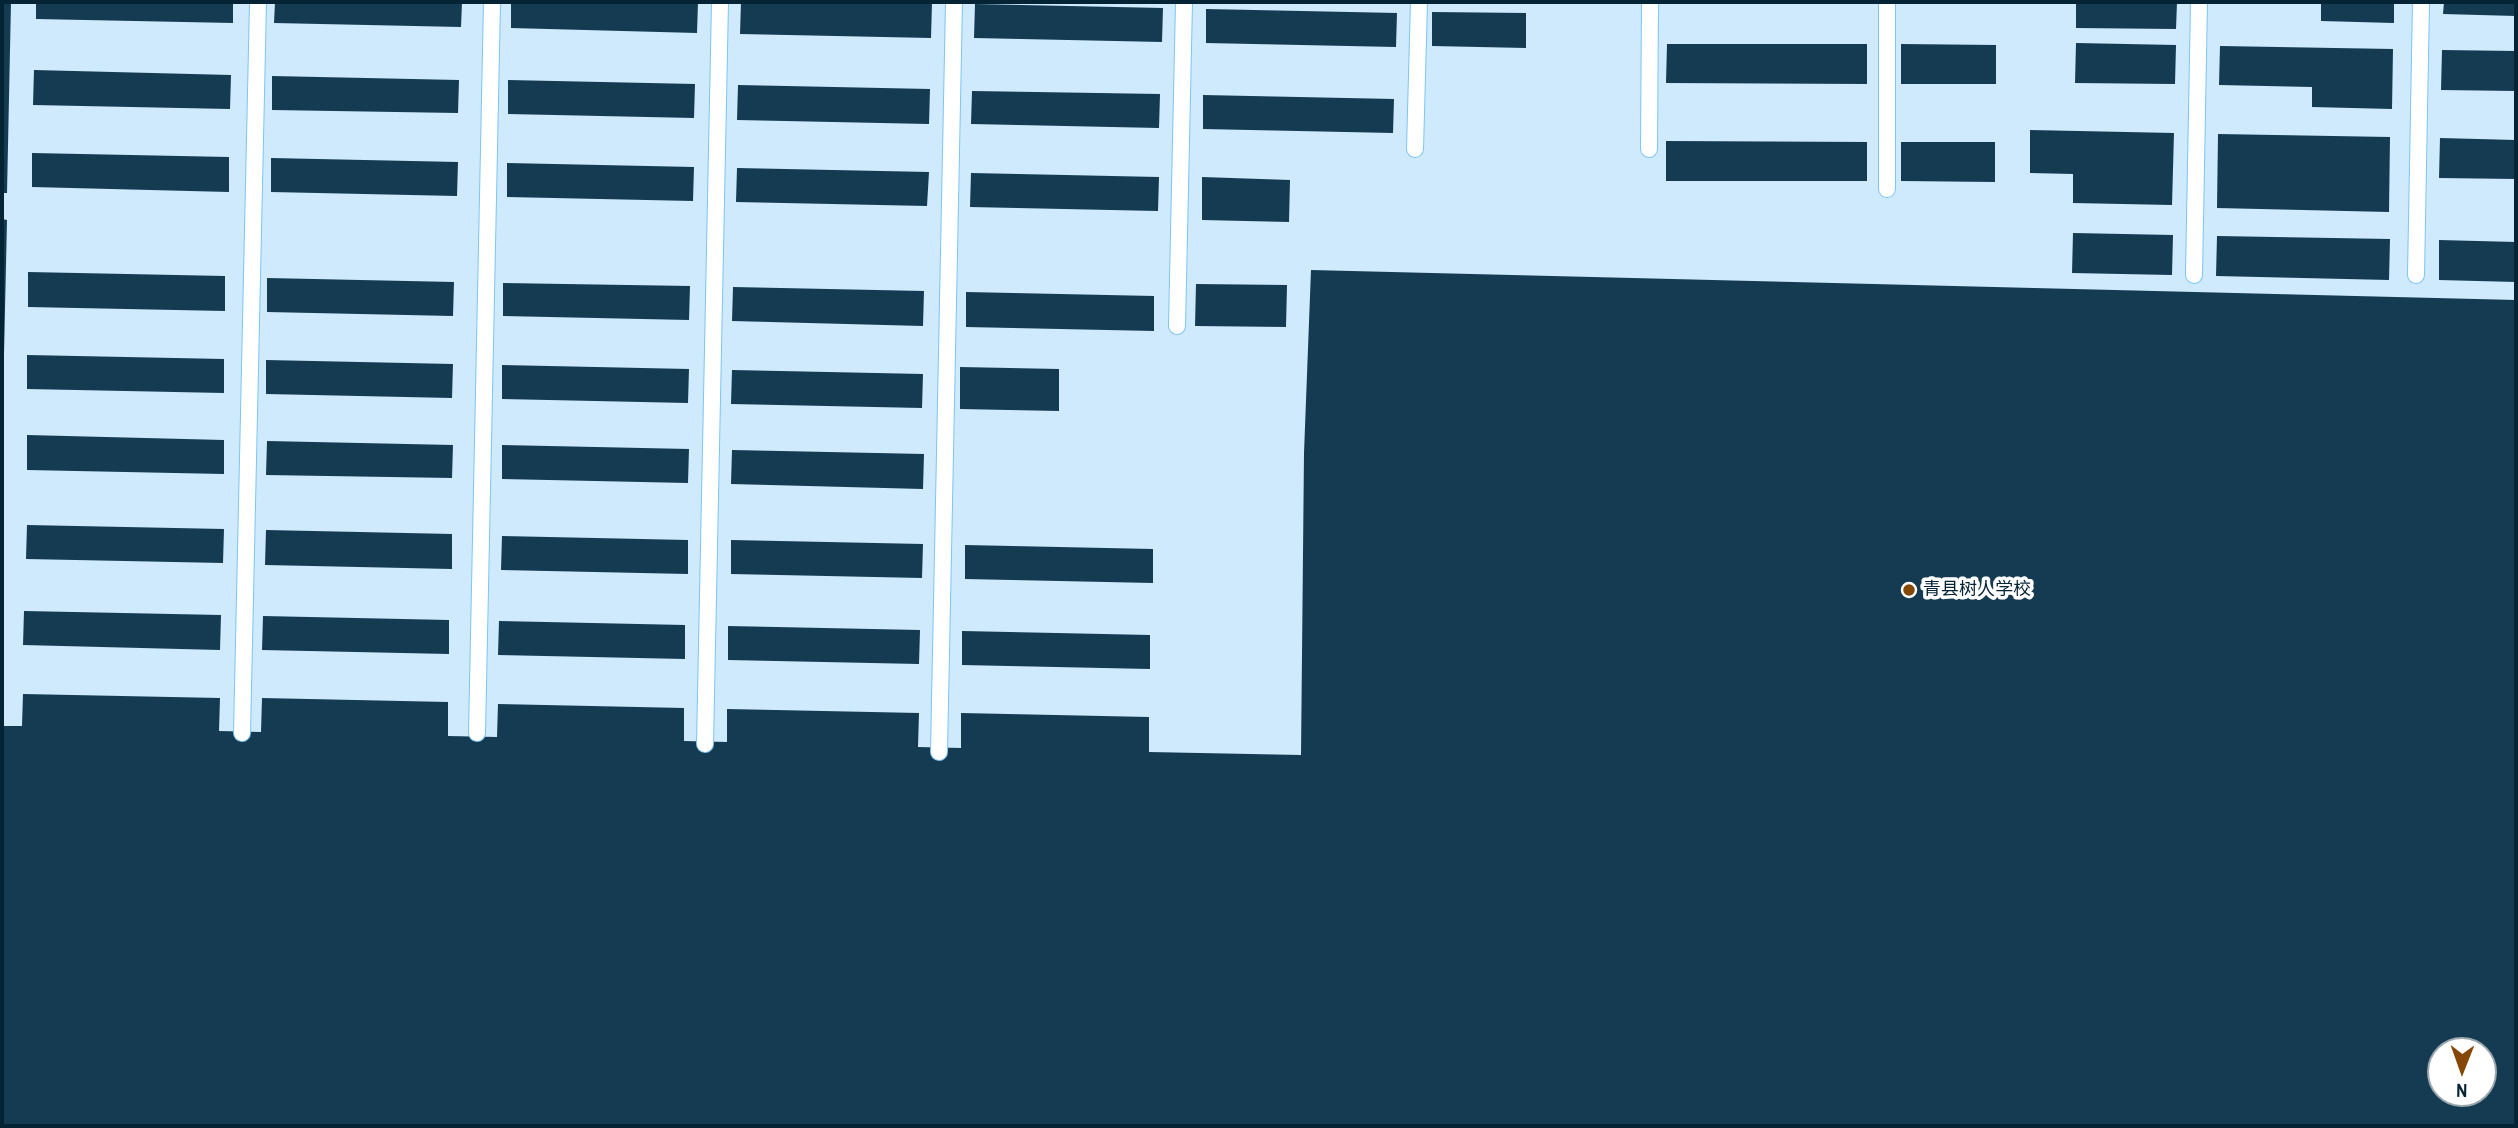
<!DOCTYPE html>
<meta charset="utf-8">
<style>
body{margin:0}
#map{position:relative;width:2518px;height:1128px;overflow:hidden;background:#ceeafc;font-family:"Archivo Narrow",sans-serif}
canvas{display:block}
.frame{position:absolute;inset:0;border:4px solid #042334;pointer-events:none}
.north{position:absolute;left:2427px;top:1037px;width:70px;height:70px;box-sizing:border-box;background:#fff;border:2px solid #9ba7ae;border-radius:50%;rotate:181deg;font-size:19px;font-weight:700;line-height:28px;text-align:center;color:#042334}
.north::after{content:'';display:block;margin:auto;width:24px;height:32px;background:#854708;clip-path:polygon(50% 0,100% 100%,50% 72%,0 100%)}
</style>
<div id="map">
<canvas width="2518" height="1128"></canvas>
<div class="frame"></div>
<div class="north">N</div>
</div>
<script>
const context = document.querySelector('canvas').getContext('2d');
context.lineJoin = 'round';
function fill(path, color) {
  context.fillStyle = color;
  context.fill(path, 'evenodd');
}
function poly(rows) {
  const path = new Path2D();
  for (const r of rows) {
    path.moveTo(r[0], r[1]);
    for (let i = 2; i < r.length; i += 2) path.lineTo(r[i], r[i + 1]);
  }
  return path;
}
function trace(path, color, width, dash) {
  context.strokeStyle = color;
  context.lineWidth = width;
  context.lineCap = dash ? 'butt' : 'round';
  context.setLineDash(dash || []);
  context.stroke(path);
}
function drawText(font, color, halo, rows, align = 'center') {
  context.font = font + ' "Archivo Narrow","Noto Sans SC",sans-serif';
  context.lineWidth = 7;
  context.setLineDash([]);
  context.textBaseline = 'middle';
  context.strokeStyle = halo;
  context.fillStyle = color;
  for (const [text, x, y, turn = 0] of rows) {
    context.save();
    context.translate(x, y);
    context.rotate((+turn || 0) * Math.PI / 180);
    context.textAlign = isNaN(turn) ? turn : align;
    if (halo) context.strokeText(text, 0, 0);
    context.fillText(text, 0, 0);
    context.restore();
  }
}
const building = poly([
 [2,2,11,2,7,193,2,193],
 [36,2,233,2,233,23,36,19],
 [275,2,462,2,461,27,274,23],
 [511,2,698,2,697,33,511,28],
 [741,2,932,3,931,38,740,34],
 [2076,2,2177,2,2176,29,2076,28],
 [2321,2,2394,2,2394,23,2321,21],
 [2444,2,2516,2,2516,16,2443,14],
 [975,4,1163,8,1162,42,974,38],
 [1206,9,1397,13,1396,47,1206,43],
 [1432,12,1526,13,1526,48,1432,46],
 [2076,43,2176,45,2175,84,2075,83],
 [1667,44,1867,44,1867,84,1666,83],
 [1901,44,1996,45,1996,84,1901,84],
 [2220,46,2393,49,2392,109,2312,107,2312,87,2219,85],
 [2442,50,2516,51,2516,91,2441,90],
 [34,70,231,75,230,109,33,105],
 [272,76,459,80,458,113,272,110],
 [508,80,695,84,694,118,508,114],
 [738,85,930,89,929,124,737,120],
 [972,91,1160,94,1159,128,971,124],
 [1203,95,1394,99,1393,133,1203,129],
 [2030,130,2174,133,2172,205,2073,203,2073,174,2030,173],
 [2218,134,2390,137,2389,212,2217,208],
 [2440,138,2516,140,2516,179,2439,178],
 [1666,141,1867,142,1867,181,1666,181],
 [1901,142,1995,142,1995,182,1901,181],
 [32,153,229,157,229,192,32,187],
 [271,158,458,162,457,196,271,192],
 [507,163,694,167,693,201,507,197],
 [737,168,929,172,927,206,736,202],
 [971,173,1159,177,1158,211,970,207],
 [1202,177,1290,180,1289,222,1202,220],
 [2,219,7,220,4,354,2,354],
 [2073,233,2173,235,2172,275,2072,273],
 [2217,236,2390,239,2389,280,2216,276],
 [2439,240,2516,242,2516,282,2439,280],
 [1311,270,2516,300,2516,1126,2,1126,2,726,22,726,23,694,220,698,219,731,261,732,262,698,448,702,448,736,497,737,498,704,684,708,684,741,727,742,727,709,919,713,918,747,961,748,961,713,1149,717,1149,752,1301,755,1304,453],
 [2441,1051,2483,1051,2483,1093,2441,1093],
 [28,272,225,276,225,311,28,307],
 [267,278,454,282,453,316,267,312],
 [503,283,690,286,689,320,503,316],
 [1196,284,1287,285,1286,327,1195,326],
 [733,287,924,291,923,326,732,321],
 [966,292,1154,296,1154,331,966,327],
 [27,355,224,359,224,393,27,389],
 [266,360,453,364,452,398,266,394],
 [502,365,689,369,688,403,502,399],
 [960,367,1059,369,1059,411,960,409],
 [732,370,923,374,922,408,731,404],
 [27,435,224,440,224,474,27,470],
 [267,441,453,445,452,478,266,475],
 [502,445,689,449,688,483,502,479],
 [732,450,924,454,923,489,731,484],
 [27,525,224,529,223,563,26,559],
 [266,530,452,534,452,569,265,565],
 [502,536,688,540,688,574,501,570],
 [731,540,923,544,922,578,731,574],
 [965,545,1153,549,1153,583,965,579],
 [24,611,221,615,220,650,23,645],
 [263,616,449,620,449,654,262,650],
 [499,621,685,625,685,659,498,655],
 [728,626,920,630,919,664,728,660],
 [962,631,1150,635,1150,669,962,665]
]);
const lane = poly([
 [1887,2,1887,189],
 [1415,149,1419,2],
 [1649,149,1650,2],
 [2194,275,2199,2],
 [2416,275,2421,2],
 [1177,326,1184,2],
 [242,733,258,2],
 [477,733,492,2],
 [705,744,720,2],
 [939,752,954,2]
]);
const markers = [
 [1909,590,7,"#854708"]
];
const poiNames = [
 ["青县树人学校",1923,590]
];
fill(building, '#153b52');
trace(lane, '#7dc5f3', 18);
trace(lane, '#fff', 16);
for (const [x, y, r, color] of markers) {
  const dot = new Path2D();
  dot.arc(x, y, r, 0, 2 * Math.PI);
  context.fillStyle = color;
  context.fill(dot);
  trace(dot, '#fff', 2.5);
}
drawText('18px', '#042334', '#fff', poiNames, 'left');
</script>
